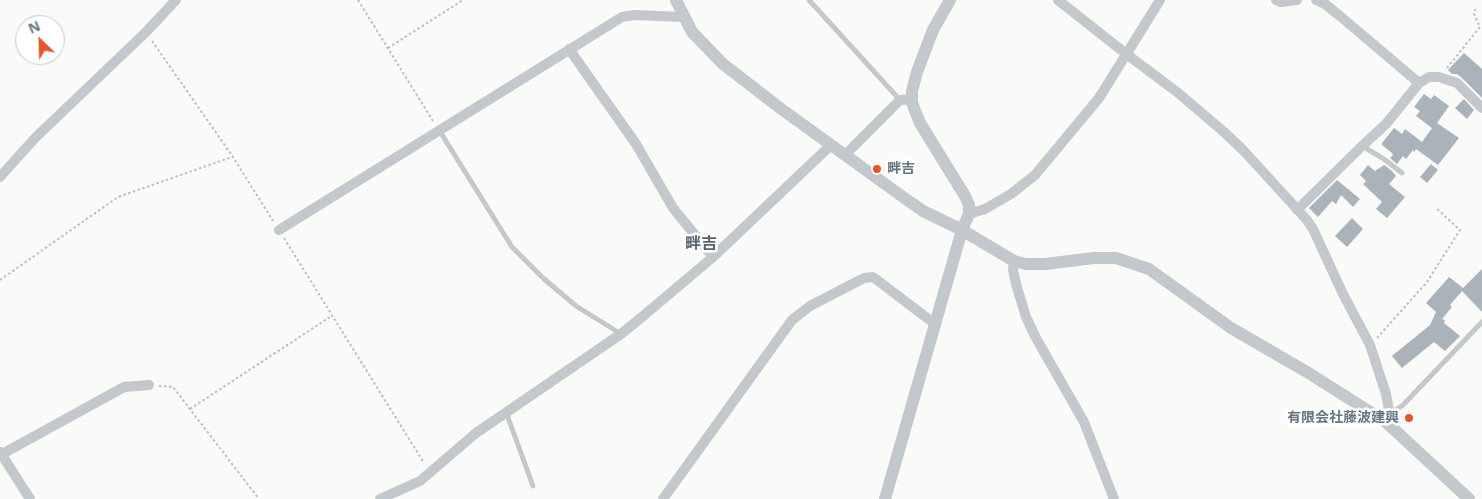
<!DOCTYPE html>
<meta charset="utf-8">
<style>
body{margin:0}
#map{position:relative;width:1482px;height:499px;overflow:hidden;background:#fafaf8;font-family:"Open Sans",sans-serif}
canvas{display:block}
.north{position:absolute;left:15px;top:15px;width:50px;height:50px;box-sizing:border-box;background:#fff;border:1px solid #c1c8cd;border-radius:50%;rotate:336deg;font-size:14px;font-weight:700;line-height:20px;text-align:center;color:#657683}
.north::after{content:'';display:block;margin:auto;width:18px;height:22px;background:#e4572e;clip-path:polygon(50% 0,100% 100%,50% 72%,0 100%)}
</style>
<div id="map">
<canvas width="1482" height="499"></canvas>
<div class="north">N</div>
</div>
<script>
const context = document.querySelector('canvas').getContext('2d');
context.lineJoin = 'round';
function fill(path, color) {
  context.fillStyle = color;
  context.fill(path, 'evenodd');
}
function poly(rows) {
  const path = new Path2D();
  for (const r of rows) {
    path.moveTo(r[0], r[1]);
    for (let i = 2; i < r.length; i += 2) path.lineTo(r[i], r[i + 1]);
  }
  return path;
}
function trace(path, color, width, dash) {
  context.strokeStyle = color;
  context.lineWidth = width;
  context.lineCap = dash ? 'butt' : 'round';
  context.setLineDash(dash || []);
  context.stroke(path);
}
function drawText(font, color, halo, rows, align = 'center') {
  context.font = font + ' "Open Sans","Noto Sans JP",sans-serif';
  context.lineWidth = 5;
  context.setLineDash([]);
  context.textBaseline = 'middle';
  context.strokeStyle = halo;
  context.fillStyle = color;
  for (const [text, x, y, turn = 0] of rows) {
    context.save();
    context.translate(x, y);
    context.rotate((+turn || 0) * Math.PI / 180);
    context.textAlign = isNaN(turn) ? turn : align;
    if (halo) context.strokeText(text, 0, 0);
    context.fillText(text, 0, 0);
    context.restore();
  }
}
const building = poly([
 [1464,53,1482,69,1482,98,1462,78,1457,74,1452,74,1448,70],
 [1424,94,1431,99,1434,95,1449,106,1437,123,1459,138,1438,165,1416,149,1414,152,1413,150,1406,159,1403,156,1397,164,1390,158,1393,155,1392,153,1382,145,1382,143,1394,128,1402,134,1405,129,1422,142,1432,128,1416,116,1420,111,1414,107],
 [1464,99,1474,110,1467,119,1455,108],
 [1431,164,1438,170,1427,183,1420,177],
 [1368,165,1375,171,1384,165,1392,171,1396,176,1389,184,1405,197,1387,218,1376,209,1382,202,1363,184,1366,181,1360,175],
 [1337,180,1360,199,1353,207,1341,195,1336,204,1332,201,1318,217,1309,208],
 [1352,218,1363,229,1347,247,1335,236],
 [1482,269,1482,312,1462,291,1450,305,1452,307,1442,319,1445,320,1444,323,1460,336,1445,351,1434,342,1402,368,1392,356,1430,325,1436,312,1426,303,1449,277,1463,288]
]);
const path = poly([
 [358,0,433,121],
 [152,41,233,157,273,221],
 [388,48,463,0],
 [1447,68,1480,27,1474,14,1476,7],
 [284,238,424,463],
 [0,280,118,197,232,157],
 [1377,338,1427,282,1460,230,1436,208],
 [159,386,173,387,259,499],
 [190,409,333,315]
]);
const service = poly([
 [809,0,900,100],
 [439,130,512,247,543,278,576,306,621,334],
 [1362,146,1384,159,1402,173],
 [506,412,533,486],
 [1390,414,1403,405,1482,322]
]);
const minor = poly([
 [1058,0,1125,53,1177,92,1224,132,1243,150,1307,220,1313,229,1343,294,1370,345,1386,394,1390,415,1386,422],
 [1276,0,1281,2,1297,0],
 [1316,0,1325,4,1340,16,1419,83],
 [569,49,636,144,673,208,713,257],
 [845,155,900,100,912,99],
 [0,177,35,138,146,32,176,0],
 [1297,210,1362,146,1386,124,1419,83,1429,77,1439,77,1457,83,1482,108],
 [969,214,985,209,1011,194,1035,175,1099,98,1160,0],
 [279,230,622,17,634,15,683,17],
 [1014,261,1013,270,1016,284,1026,317,1036,338,1084,422,1114,499],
 [0,452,30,499],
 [2,454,124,387,149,385],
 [380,499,420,481,476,433,621,334,642,317,713,257,831,145],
 [663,499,792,320,810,306,864,278,873,277,935,324]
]);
const tertiary = poly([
 [676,0,692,32,723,64,780,108,903,197,923,211,962,230,1014,261,1026,264,1045,264,1094,258,1116,258,1149,269,1231,328,1307,372,1386,422,1469,499],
 [885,499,962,230,969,214,969,205,965,196,920,123,912,103,912,91,917,72,933,30,950,0]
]);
const markers = [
 [877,169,5,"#e4572e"],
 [1409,418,5,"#e4572e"]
];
const poiNames = [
 ["畔吉",887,169],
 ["有限会社藤波建興",1399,418,"right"]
];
const quarterNames = [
 ["畔吉",701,244]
];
fill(building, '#aab3b9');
trace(path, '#bbbfc2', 2, [2.5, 2.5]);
trace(service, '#c3c8cc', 5);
trace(minor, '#c3c8cc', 10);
trace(tertiary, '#c3c8cc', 12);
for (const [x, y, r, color] of markers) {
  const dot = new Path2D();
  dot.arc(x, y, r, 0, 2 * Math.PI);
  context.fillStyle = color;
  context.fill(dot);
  trace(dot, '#fff', 2);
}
drawText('bold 14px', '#657683', '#fff', poiNames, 'left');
drawText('bold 16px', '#57646e', '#fff', quarterNames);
</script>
